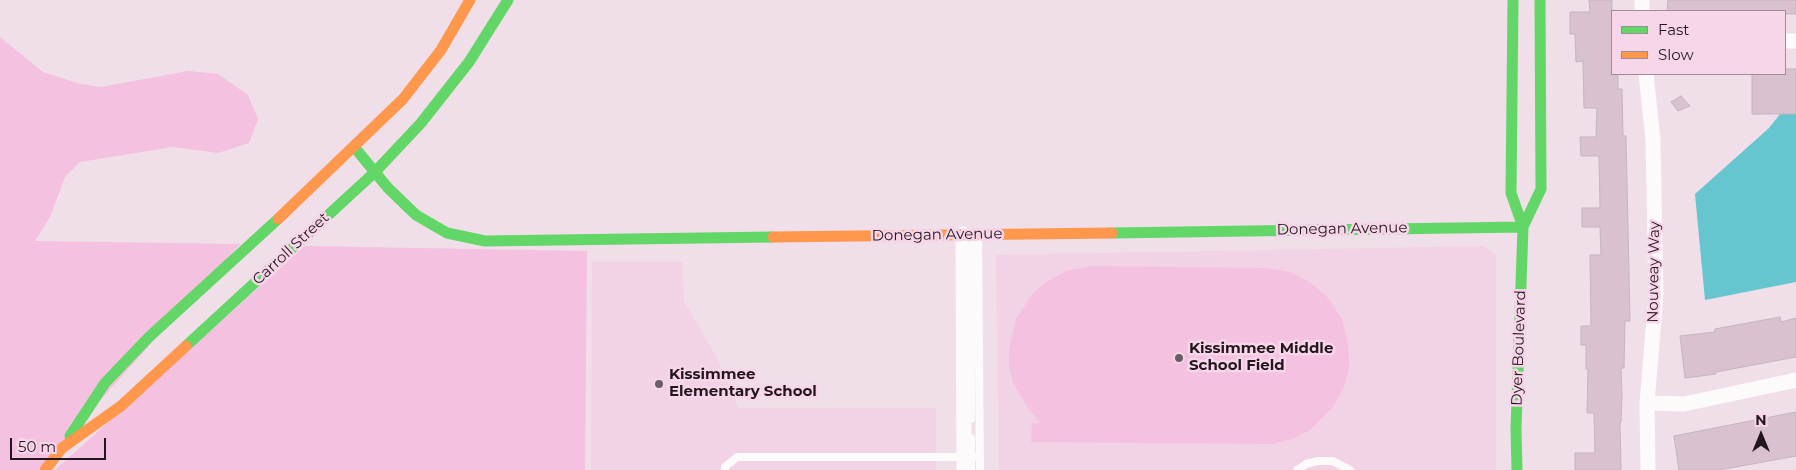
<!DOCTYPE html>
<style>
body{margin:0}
#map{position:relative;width:1796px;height:470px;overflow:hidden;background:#f0dee9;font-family:Montserrat,sans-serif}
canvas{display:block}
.legend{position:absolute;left:1611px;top:10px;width:175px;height:65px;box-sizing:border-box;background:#f8d6ea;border:1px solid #a38a98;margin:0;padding:6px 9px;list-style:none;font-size:15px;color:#23171e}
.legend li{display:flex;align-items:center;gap:10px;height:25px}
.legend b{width:25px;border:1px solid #a38a98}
.north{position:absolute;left:1736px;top:410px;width:50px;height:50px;-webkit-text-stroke:4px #f8d6ea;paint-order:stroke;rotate:0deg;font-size:14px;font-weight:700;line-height:20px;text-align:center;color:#23171e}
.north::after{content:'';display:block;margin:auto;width:18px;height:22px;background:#23171e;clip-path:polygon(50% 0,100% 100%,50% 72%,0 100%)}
.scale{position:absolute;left:10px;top:438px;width:96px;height:22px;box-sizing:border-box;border:2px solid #23171e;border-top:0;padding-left:6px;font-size:15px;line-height:18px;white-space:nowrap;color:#23171e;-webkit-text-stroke:4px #f8d6ea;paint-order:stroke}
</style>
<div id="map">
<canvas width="1796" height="470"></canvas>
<ul class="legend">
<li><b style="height:6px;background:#63d668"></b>Fast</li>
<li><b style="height:6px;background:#ff974d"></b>Slow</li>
</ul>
<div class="north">N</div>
<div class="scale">50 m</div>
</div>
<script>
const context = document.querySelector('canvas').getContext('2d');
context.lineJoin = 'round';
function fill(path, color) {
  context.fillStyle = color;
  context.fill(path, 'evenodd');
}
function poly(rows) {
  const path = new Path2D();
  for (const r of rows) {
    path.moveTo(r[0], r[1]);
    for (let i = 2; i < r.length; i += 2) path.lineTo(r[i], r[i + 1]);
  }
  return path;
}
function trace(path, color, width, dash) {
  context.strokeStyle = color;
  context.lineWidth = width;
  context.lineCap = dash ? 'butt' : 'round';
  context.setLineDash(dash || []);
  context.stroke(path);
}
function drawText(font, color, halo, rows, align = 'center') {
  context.font = font + ' Montserrat,sans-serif';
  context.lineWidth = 5;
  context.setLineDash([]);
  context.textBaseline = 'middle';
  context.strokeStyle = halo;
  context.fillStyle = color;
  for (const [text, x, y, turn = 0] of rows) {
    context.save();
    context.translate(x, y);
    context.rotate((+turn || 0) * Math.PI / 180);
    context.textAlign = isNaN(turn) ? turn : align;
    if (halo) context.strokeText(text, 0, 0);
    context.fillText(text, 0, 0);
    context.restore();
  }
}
const built = poly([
 [1484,246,1496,255,1496,470,999,470,996,255],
 [592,262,682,262,684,301,718,360,738,408,936,408,936,470,591,470]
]);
const green = poly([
 [0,37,43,72,80,84,101,87,188,71,218,74,248,95,258,119,249,143,218,153,173,147,80,162,65,177,50,217,35,241,240,244,38,470,0,470],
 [305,246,587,251,585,470,55,470],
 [1092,266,1266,268,1291,272,1311,283,1328,298,1342,319,1347,339,1349,354,1349,369,1344,387,1333,407,1310,430,1293,439,1272,444,1031,442,1032,423,1037,424,1040,422,1029,410,1020,395,1013,383,1009,365,1009,349,1016,319,1033,293,1046,282,1066,271]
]);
const water = poly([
 [1788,104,1796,104,1796,282,1705,300,1695,194,1769,128]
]);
const building = poly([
 [1589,0,1612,0,1612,74,1618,74,1618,89,1622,89,1623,136,1626,136,1630,321,1625,321,1624,368,1621,368,1622,395,1621,422,1620,422,1621,470,1575,470,1575,453,1595,453,1594,413,1587,413,1588,369,1586,369,1586,345,1581,345,1581,326,1591,326,1590,255,1601,255,1600,227,1582,227,1582,208,1600,208,1599,156,1581,156,1580,137,1596,137,1597,108,1584,108,1583,61,1576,62,1575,34,1570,34,1570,12,1590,12,1589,0],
 [1668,0,1796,0,1796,14,1785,14,1785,11,1667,11,1668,0],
 [1785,69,1796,69,1796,114,1752,114,1752,74,1785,74,1785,69],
 [1681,96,1690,106,1678,111,1671,102,1681,96],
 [1780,317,1781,322,1796,318,1796,357,1716,372,1716,374,1685,378,1680,336,1715,332,1715,329,1780,317],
 [1796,412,1796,456,1719,470,1679,470,1674,436,1796,412]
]);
const lane = poly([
 [978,235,980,470],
 [971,236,971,419],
 [971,438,971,470],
 [725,470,725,467,737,457,980,457],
 [1297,470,1306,464,1318,461,1333,461,1350,470]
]);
const street = poly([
 [1642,0,1642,11],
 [1785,41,1796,41],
 [1646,74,1653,140,1656,294,1647,403,1648,470],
 [963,234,964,470],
 [1647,403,1684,404,1796,380]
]);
const fast = poly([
 [1513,0,1511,193,1523,227,1516,429,1517,470],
 [355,148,388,188,416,215,447,233,485,241,773,237],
 [1523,227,1541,189,1540,0],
 [1112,233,1523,227],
 [186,346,375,172,421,123,469,62,508,0],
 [70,436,105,383,149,337,278,219]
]);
const slow = poly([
 [278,219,403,99,441,50,470,0],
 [773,237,1112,233],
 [45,470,62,448,121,406,186,346]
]);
const markers = [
 [1179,358,5,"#6b5d65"],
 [659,384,5,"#6b5d65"]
];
const streetNames = [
 ["Donegan Avenue",1342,229,-1],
 ["Donegan Avenue",937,235,-1],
 ["Carroll Street",291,249,-43],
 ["Nouveay Way",1654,272,-89],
 ["Dyer Boulevard",1519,348,-88]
];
const poiNames = [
 ["Kissimmee Middle",1189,349],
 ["School Field",1189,366],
 ["Kissimmee",669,375],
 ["Elementary School",669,392]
];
fill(built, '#f2d3e5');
fill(green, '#f4c1e0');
fill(water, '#65c6d0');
fill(building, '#d9c1d0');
trace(building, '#c3b5bd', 1);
trace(lane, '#fdfafc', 8);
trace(street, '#fdfafc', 15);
trace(fast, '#63d668', 11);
trace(slow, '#ff974d', 11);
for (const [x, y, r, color] of markers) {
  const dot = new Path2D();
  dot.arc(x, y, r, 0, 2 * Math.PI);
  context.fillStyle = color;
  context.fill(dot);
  trace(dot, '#f8d6ea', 2);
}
drawText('15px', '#23171e', '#f8d6ea', streetNames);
drawText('bold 15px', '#23171e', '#f8d6ea', poiNames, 'left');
</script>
